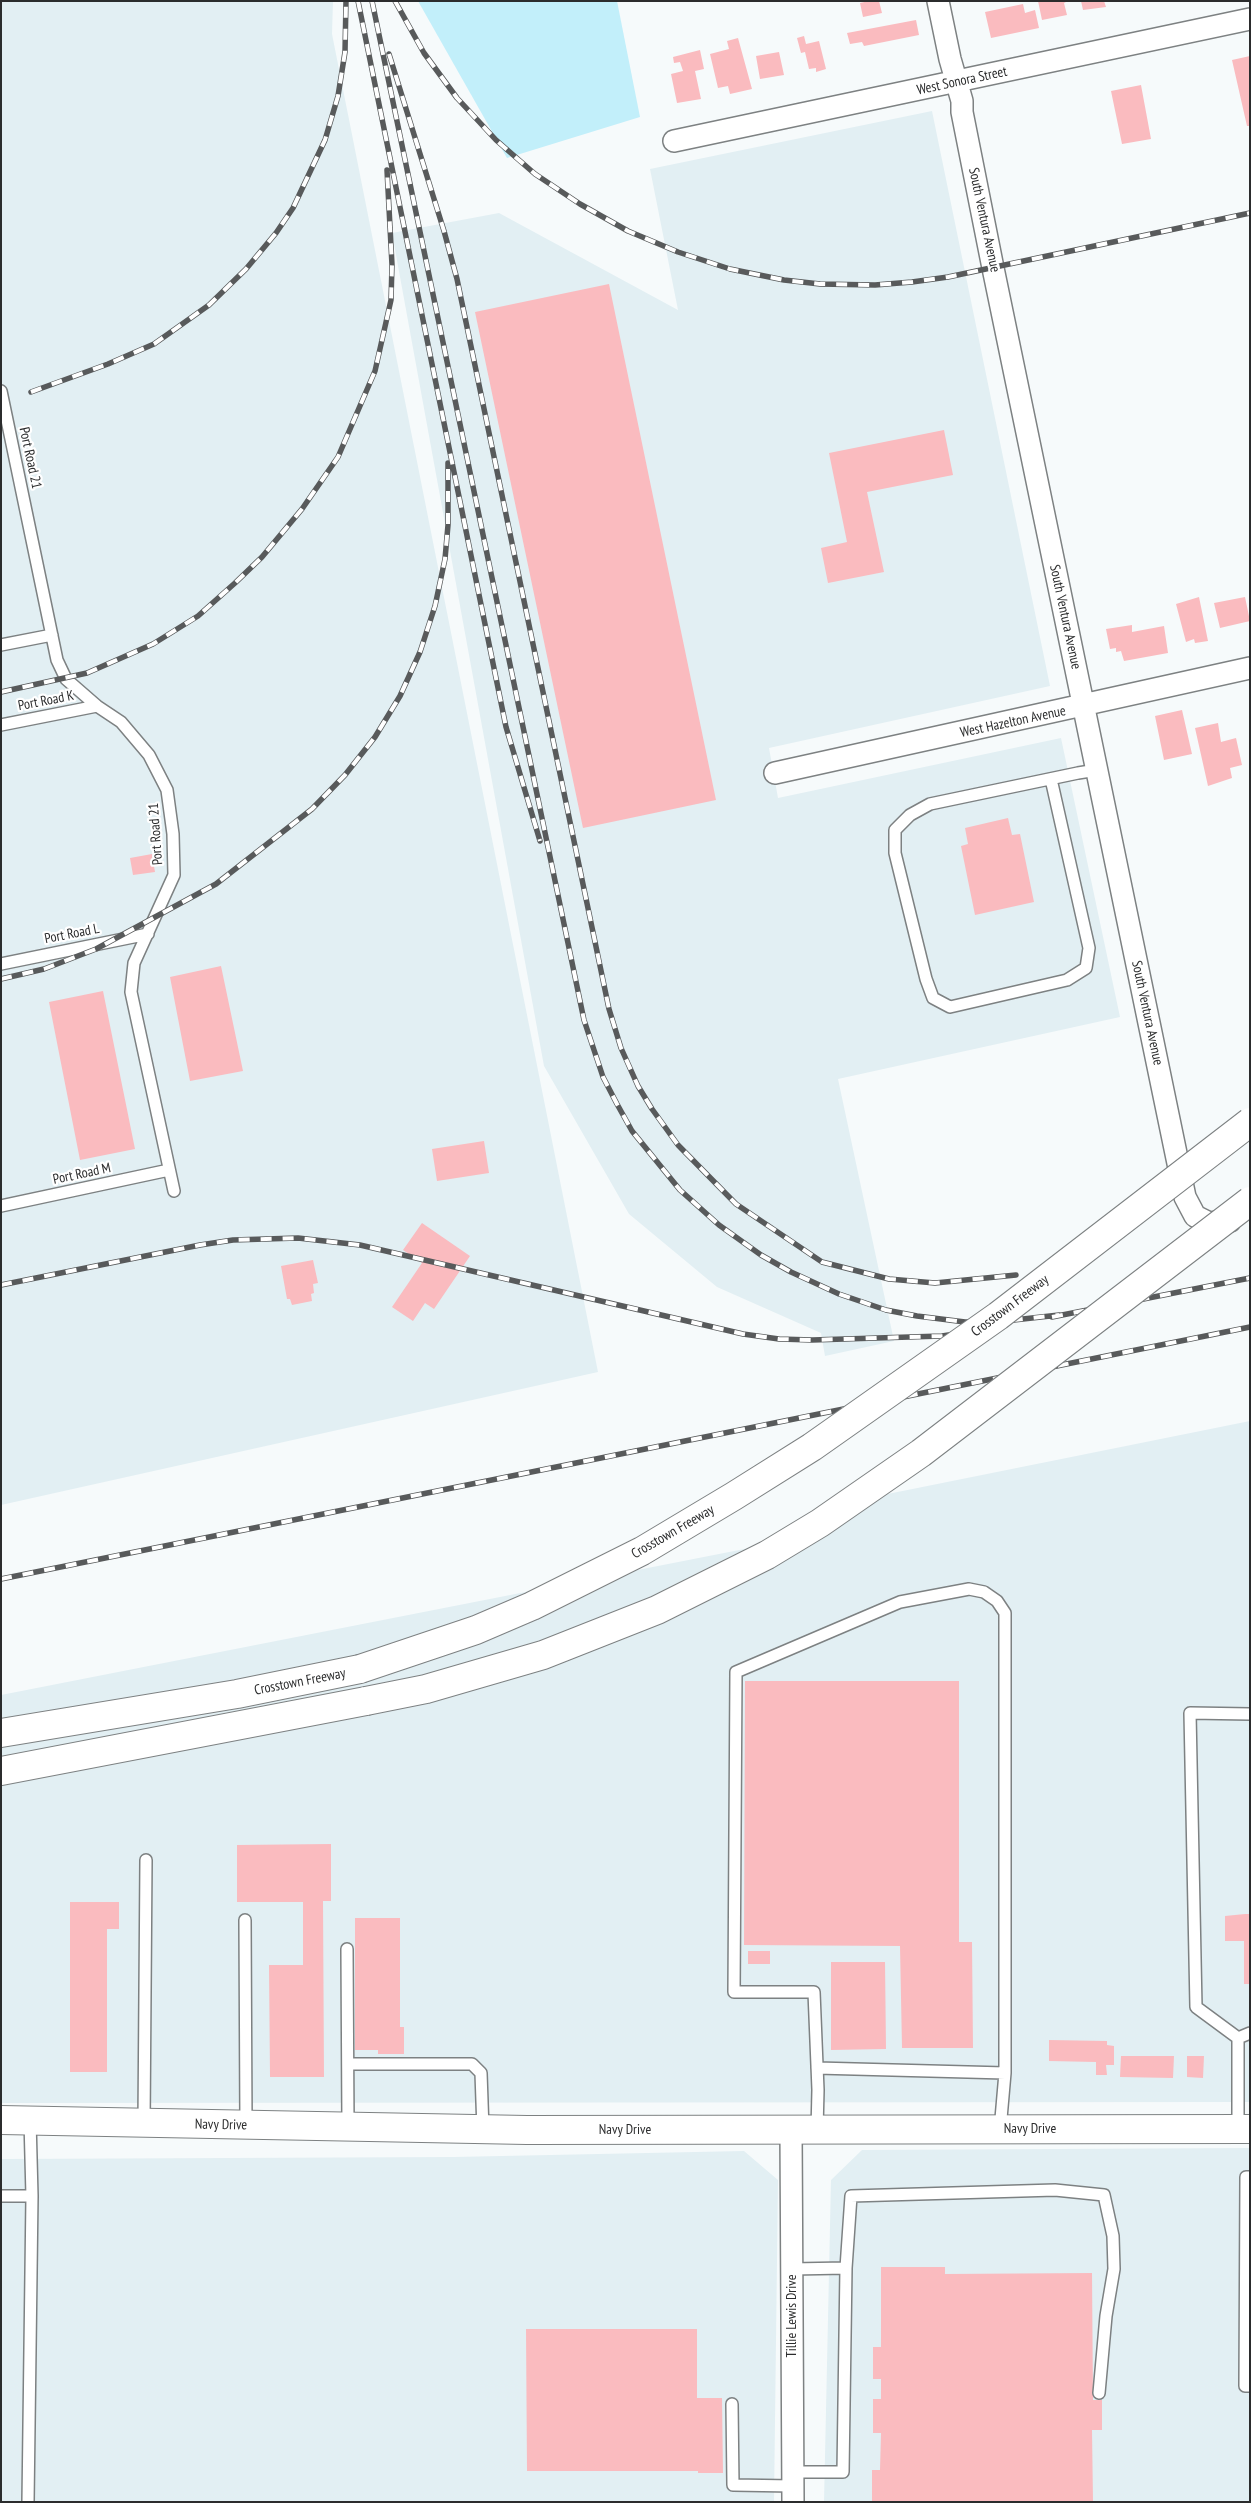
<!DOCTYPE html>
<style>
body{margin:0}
#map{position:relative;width:1251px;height:2503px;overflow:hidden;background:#f6fafb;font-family:"PT Sans Narrow",sans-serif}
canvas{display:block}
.frame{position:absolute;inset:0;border:2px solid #2b2c2d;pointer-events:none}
</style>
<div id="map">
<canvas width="1251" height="2503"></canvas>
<div class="frame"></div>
</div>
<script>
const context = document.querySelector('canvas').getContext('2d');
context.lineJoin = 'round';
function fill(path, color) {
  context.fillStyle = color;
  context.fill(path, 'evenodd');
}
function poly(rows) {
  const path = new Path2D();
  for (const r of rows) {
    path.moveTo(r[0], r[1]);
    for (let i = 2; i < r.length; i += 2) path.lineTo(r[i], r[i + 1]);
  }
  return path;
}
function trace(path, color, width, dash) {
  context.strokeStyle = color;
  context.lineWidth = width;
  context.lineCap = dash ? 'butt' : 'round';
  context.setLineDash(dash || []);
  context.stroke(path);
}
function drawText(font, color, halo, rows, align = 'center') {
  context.font = font + ' "PT Sans Narrow",sans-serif';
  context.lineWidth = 4.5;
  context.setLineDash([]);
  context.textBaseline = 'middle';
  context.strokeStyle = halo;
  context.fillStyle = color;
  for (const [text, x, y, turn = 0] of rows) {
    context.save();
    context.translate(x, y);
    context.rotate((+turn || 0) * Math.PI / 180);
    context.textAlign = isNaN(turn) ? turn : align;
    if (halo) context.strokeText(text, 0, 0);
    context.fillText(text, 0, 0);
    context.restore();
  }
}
const built = poly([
 [1,1,333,1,332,34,598,1372,1,1505],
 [932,111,1050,686,769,748,778,798,1061,738,1120,1017,838,1079,894,1341,825,1356,821,1333,717,1287,629,1214,544,1066,392,233,499,213,678,310,650,169],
 [1250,1421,1250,2102,1,2103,1,1695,831,1532,828,1506],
 [1250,2148,1250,2502,824,2502,831,2180,862,2150],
 [744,2151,778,2180,774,2502,1,2502,1,2159,453,2157]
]);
const green = poly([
 [418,1,617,1,640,117,507,158]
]);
const building = poly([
 [869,1,879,1,882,13,863,17,860,3],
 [1038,1,1068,1,1064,3,1067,15,1042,20],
 [1081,1,1104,1,1106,7,1083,10],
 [1023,4,1025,13,1035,10,1039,28,991,38,985,12],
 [916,20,919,35,864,46,862,42,850,44,847,33],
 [804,36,806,44,819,41,826,69,816,72,816,68,809,69,805,52,801,53,797,38],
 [738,38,752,89,730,94,728,86,718,88,710,54,729,49,727,41],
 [700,50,704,69,695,71,701,99,677,103,671,74,683,71,680,62,674,63,673,57],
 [779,52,784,75,760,79,756,56],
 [1250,56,1250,126,1247,126,1232,60],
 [1141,85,1151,139,1122,144,1111,91],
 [609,284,716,800,583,828,475,312],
 [944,430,953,475,867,492,884,572,828,583,821,548,847,542,829,453],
 [1199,597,1208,641,1195,643,1194,639,1186,642,1176,604],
 [1245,597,1250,621,1220,628,1214,603],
 [1132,625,1132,632,1164,626,1168,653,1124,661,1121,651,1116,652,1116,648,1110,649,1106,629],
 [1182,710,1192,754,1164,760,1155,716],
 [1218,723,1221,742,1236,738,1242,765,1230,768,1232,778,1208,786,1195,728],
 [1008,818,1012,835,1020,834,1034,902,975,915,961,846,968,844,965,828],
 [152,854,155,872,133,875,130,858],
 [221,966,243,1071,190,1081,170,977],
 [103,991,135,1149,80,1160,49,1002],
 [484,1141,489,1173,437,1181,432,1149],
 [422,1223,470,1256,434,1309,425,1303,413,1321,392,1307,422,1263,403,1250],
 [313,1260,318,1283,313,1284,314,1293,311,1294,312,1301,292,1305,290,1299,287,1299,281,1266],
 [745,1681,959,1681,959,1942,972,1942,973,2048,902,2048,900,1946,744,1945],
 [331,1844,331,1901,323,1901,324,2077,270,2077,269,1965,303,1965,303,1902,237,1902,237,1845],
 [70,1902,119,1902,119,1929,107,1929,107,2072,70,2072],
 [1245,1914,1250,1914,1250,1984,1244,1984,1244,1941,1225,1941,1225,1916],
 [355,1918,400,1918,400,2027,404,2027,404,2054,378,2054,378,2050,355,2050],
 [748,1951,770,1951,770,1964,748,1964],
 [831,1962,885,1962,886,2049,831,2050],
 [1049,2040,1107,2041,1107,2045,1114,2046,1114,2065,1106,2065,1107,2075,1096,2075,1096,2062,1049,2061],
 [1121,2056,1174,2056,1173,2078,1120,2077],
 [1187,2056,1204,2056,1203,2078,1187,2077],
 [881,2267,945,2267,945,2274,1092,2273,1093,2400,1102,2400,1102,2430,1092,2430,1093,2502,872,2502,872,2470,880,2470,881,2433,873,2433,873,2399,881,2399,881,2379,873,2379,873,2347,881,2347],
 [526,2329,697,2329,697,2398,722,2398,723,2473,698,2473,698,2471,527,2471]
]);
const lane = poly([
 [1,391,57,660,66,679,97,706,121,722,149,755,167,790,173,834,174,875,134,963,131,992,174,1191],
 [1,645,52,635],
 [1,725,97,706],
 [1051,779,1089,948,1086,968,1067,980,950,1007,933,998,926,979,895,853,895,830,910,815,930,804,1078,773,1097,770],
 [1,964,148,934],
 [1,1206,169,1170],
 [245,1920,246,2125],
 [347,1949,348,2127],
 [1238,2038,1196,2007,1190,1713,1250,1714],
 [1238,2038,1238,2129],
 [1238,2038,1250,2033],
 [348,2064,472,2064,481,2073,483,2130],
 [817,2068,1005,2073],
 [144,2123,146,1860],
 [817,2130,818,2090,814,1992,734,1992,736,1672,900,1602,969,1589,984,1592,997,1601,1005,1613,1005,2073,1000,2130],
 [1250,2177,1246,2177,1245,2386,1250,2386],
 [1,2196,32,2196,30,2120],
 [792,2269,846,2268,851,2196,1055,2190,1104,2195,1113,2236,1114,2269,1106,2316,1099,2393],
 [732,2404,733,2485,793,2486],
 [793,2472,843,2472,846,2268],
 [28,2502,32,2196]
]);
const street = poly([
 [938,1,950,59,962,101,962,112,993,268,1185,1197,1195,1216,1209,1223,1230,1221],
 [674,141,1250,19],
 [775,773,1250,668],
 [791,2130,793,2502]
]);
const secondary = poly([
 [1,2120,527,2130,1250,2129]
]);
const highway = poly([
 [1,1733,237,1694,360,1669],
 [1,1771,366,1701]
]);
const rail = poly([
 [358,1,506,727,540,841],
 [372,1,584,1020,603,1077,617,1104,632,1131,680,1190,719,1225,761,1255,791,1272,839,1294,886,1310,917,1316,965,1322,996,1322,1059,1315],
 [395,1,424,53,457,98,496,140,535,174,580,204,628,231,678,252,730,269,784,280,820,284,875,285,912,282,948,277,1250,213],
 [389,54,444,231,457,279,609,1009,621,1048,638,1086,652,1109,678,1145,736,1204,822,1262,889,1279,935,1283,1016,1275],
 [31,392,108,364,154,344,209,305,246,269,276,233,293,208,325,140,338,96,345,52,346,1],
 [1,692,87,673,153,644,198,616,235,583,262,557,302,509,338,457,375,371,391,300,392,265,387,170],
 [1,979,44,969,96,949,216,884,312,809,345,775,375,737,400,696,420,652,435,606,445,559,448,525,448,463],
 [1,1285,200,1245,233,1240,298,1238,360,1245,743,1334,779,1339,812,1340,942,1336,1000,1327],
 [1052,1317,1250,1278],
 [1,1579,1250,1327]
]);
const highwayBridge = poly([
 [360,1669,476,1630,532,1606,642,1551,734,1496,812,1447,998,1316,1250,1122],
 [366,1701,426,1689,543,1655,657,1610,767,1555,820,1523,921,1453,1250,1201]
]);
const streetNames = [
 ["West Sonora Street",962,81,-12],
 ["South Ventura Avenue",984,220,78],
 ["Port Road 21",30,458,78],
 ["South Ventura Avenue",1065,617,78],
 ["Port Road K",46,701,-11],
 ["West Hazelton Avenue",1013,722,-12],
 ["Port Road 21",156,834,-94],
 ["Port Road L",72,934,-11],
 ["South Ventura Avenue",1147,1013,78],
 ["Port Road M",82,1174,-12],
 ["Crosstown Freeway",1010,1306,-37],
 ["Crosstown Freeway",673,1532,-30],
 ["Crosstown Freeway",300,1682,-11],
 ["Navy Drive",221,2125,1],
 ["Navy Drive",1030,2129],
 ["Navy Drive",625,2130],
 ["Tillie Lewis Drive",792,2316,-90]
];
fill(built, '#e2eff3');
fill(green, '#c2effa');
fill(building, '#fabbbf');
trace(lane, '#7d8182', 14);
trace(street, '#7d8182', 24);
trace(secondary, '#7d8182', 30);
trace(highway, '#7d8182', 30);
trace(lane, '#fff', 11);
trace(street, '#fff', 21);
trace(secondary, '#fff', 28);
trace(highway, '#fff', 28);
trace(rail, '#585a5b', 5.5);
trace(rail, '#fff', 4, [11]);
trace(highwayBridge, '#7d8182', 30, []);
trace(highwayBridge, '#fff', 28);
drawText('14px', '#2b2c2d', '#fff', streetNames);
</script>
